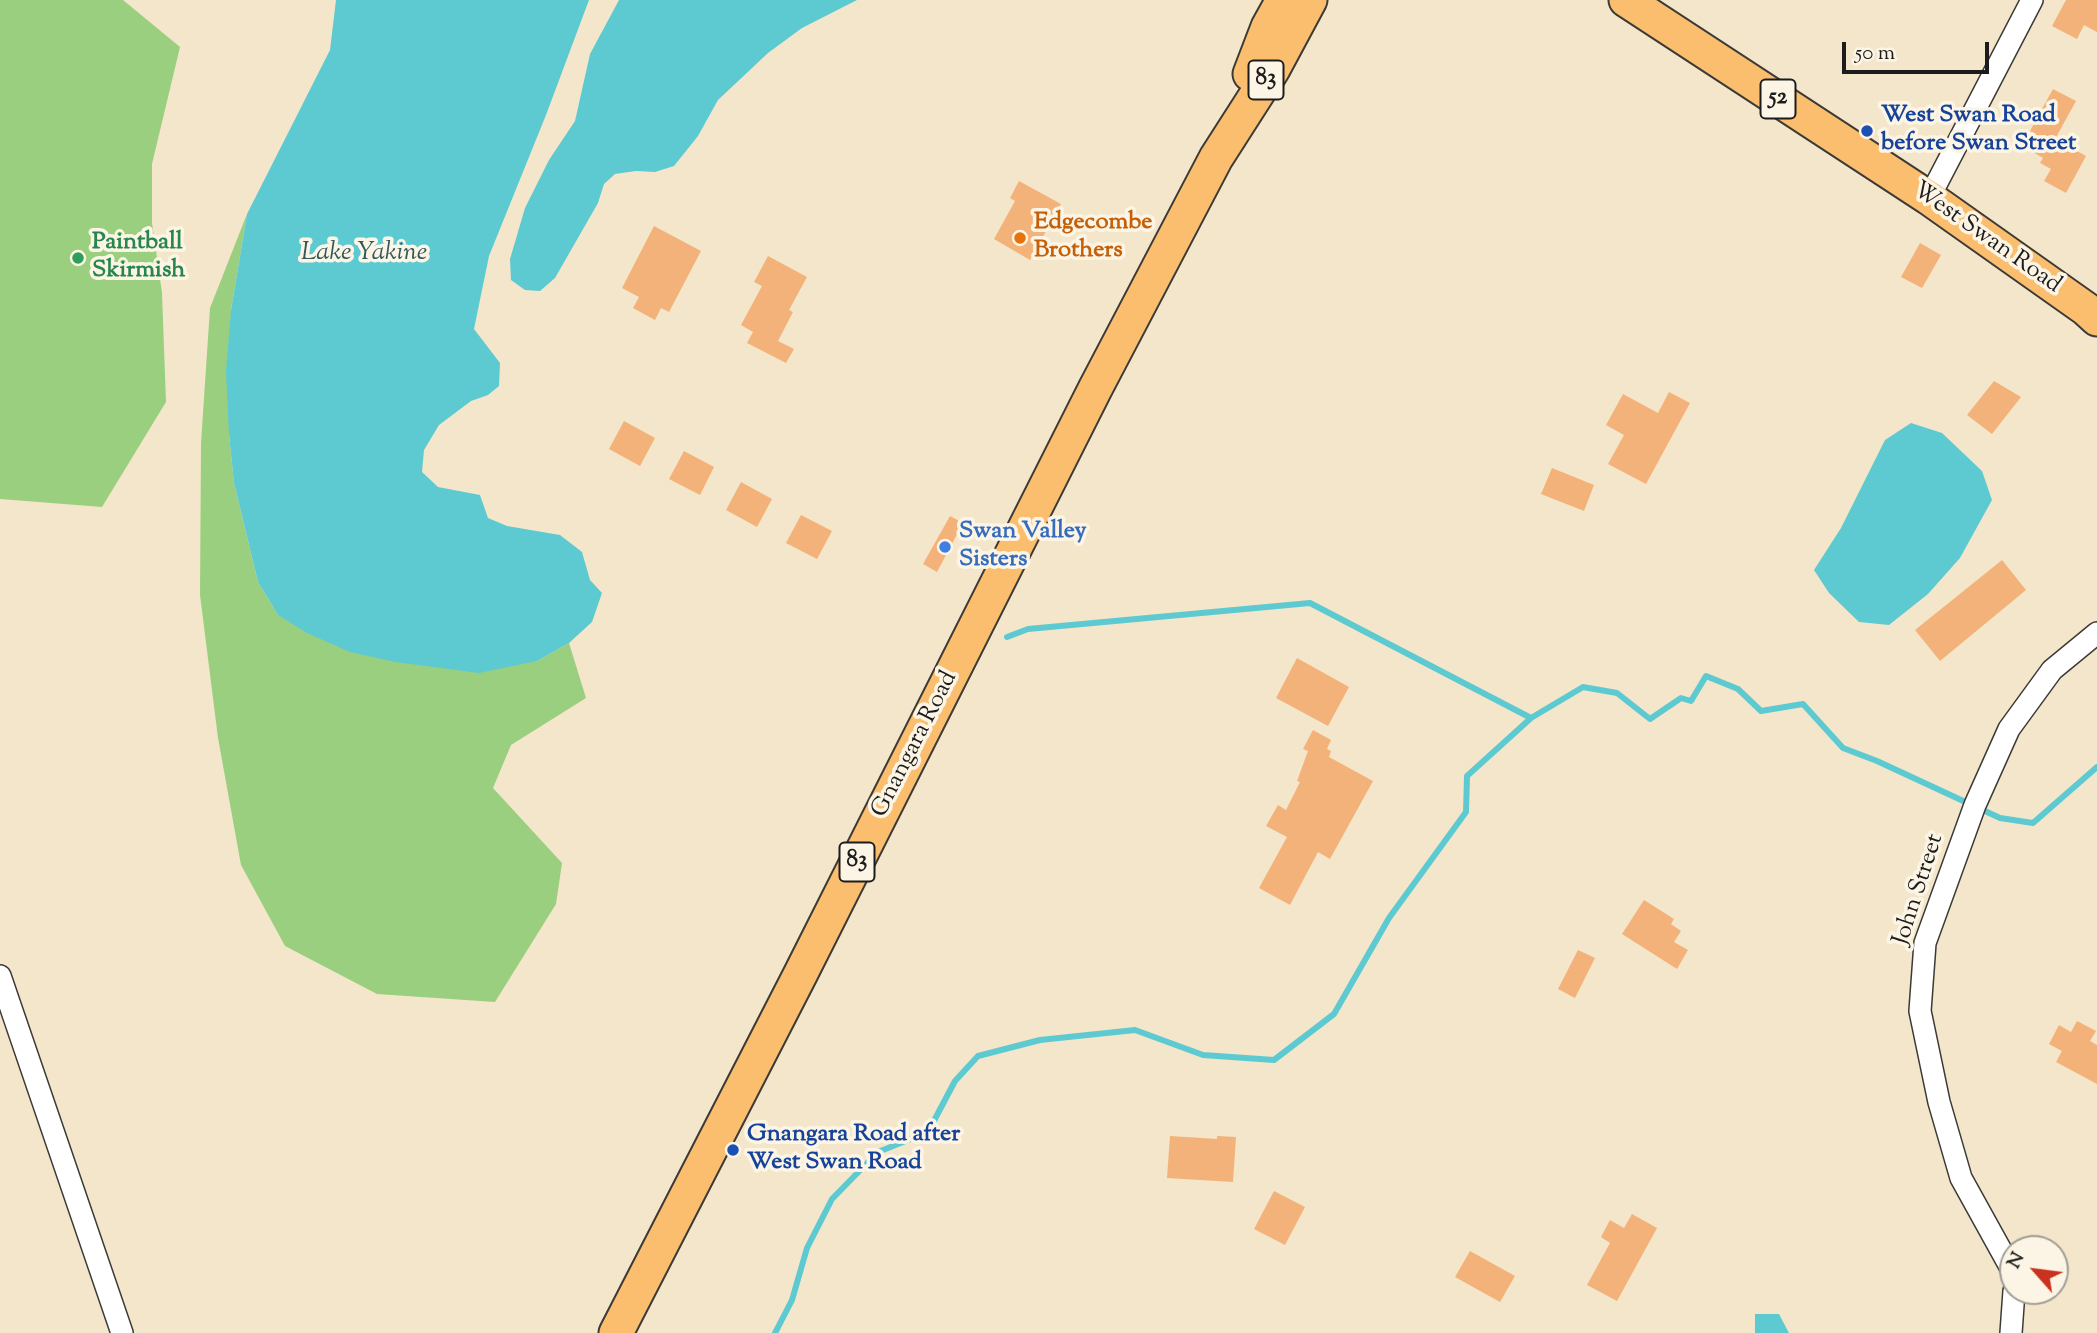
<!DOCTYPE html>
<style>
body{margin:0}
#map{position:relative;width:2097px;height:1333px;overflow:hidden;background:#f4e6ca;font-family:"Sorts Mill Goudy",serif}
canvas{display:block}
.north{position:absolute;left:1999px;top:1235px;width:70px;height:70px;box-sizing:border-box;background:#fcf5e5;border:2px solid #a29e95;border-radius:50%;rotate:298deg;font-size:19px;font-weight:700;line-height:28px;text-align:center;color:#1c1c1c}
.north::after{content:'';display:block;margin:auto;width:24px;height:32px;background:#c8321e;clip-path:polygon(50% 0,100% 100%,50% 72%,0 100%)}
.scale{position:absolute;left:1842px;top:42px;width:147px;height:32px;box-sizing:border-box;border:4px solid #1c1c1c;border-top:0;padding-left:9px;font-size:21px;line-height:24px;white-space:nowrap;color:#1c1c1c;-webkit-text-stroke:5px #fcf5e5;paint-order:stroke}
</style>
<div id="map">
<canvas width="2097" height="1333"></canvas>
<div class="north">N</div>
<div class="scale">50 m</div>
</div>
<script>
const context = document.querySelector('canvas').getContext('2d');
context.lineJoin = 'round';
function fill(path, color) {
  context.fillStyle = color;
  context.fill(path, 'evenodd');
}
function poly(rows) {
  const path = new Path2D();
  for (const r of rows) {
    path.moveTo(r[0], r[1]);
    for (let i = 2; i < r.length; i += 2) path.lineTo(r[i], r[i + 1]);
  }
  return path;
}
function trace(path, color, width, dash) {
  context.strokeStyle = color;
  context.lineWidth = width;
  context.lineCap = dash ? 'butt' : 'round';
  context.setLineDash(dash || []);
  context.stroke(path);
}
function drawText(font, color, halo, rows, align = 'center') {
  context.font = font + ' "Sorts Mill Goudy",serif';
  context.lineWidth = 7;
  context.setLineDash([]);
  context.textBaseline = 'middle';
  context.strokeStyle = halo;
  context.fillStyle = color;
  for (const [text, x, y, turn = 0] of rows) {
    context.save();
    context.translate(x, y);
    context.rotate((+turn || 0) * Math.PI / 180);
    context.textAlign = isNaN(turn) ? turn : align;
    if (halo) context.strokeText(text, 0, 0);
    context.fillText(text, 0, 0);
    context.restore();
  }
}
const green = poly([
 [0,0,123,0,180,47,152,164,152,223,162,293,166,402,102,507,0,499],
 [247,214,231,310,229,435,234,483,258,582,278,615,537,661,569,643,586,698,511,745,493,788,562,863,556,904,495,1002,377,994,285,946,241,865,218,738,200,595,201,443,210,308]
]);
const water = poly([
 [336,0,589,0,546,115,489,256,474,329,500,363,499,386,488,395,471,401,439,425,424,450,422,472,438,487,480,495,488,518,507,526,560,535,582,552,590,580,602,593,592,622,569,643,537,661,479,673,395,662,350,652,307,633,278,615,258,582,234,483,229,435,226,371,231,310,247,214,330,50],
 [619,0,857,0,802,28,768,53,718,100,698,136,674,166,655,172,636,171,615,174,604,184,598,203,555,278,540,291,525,290,511,280,510,259,525,208,549,160,575,121,590,54],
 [1911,423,1942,433,1982,471,1992,500,1960,558,1928,594,1889,625,1859,622,1829,593,1814,570,1841,528,1885,440],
 [1755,1314,1779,1314,1789,1333,1755,1333]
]);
const stream = poly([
 [1007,637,1028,629,1310,603,1531,718],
 [775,1333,792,1300,807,1248,832,1199,878,1152,928,1132,955,1081,978,1056,1040,1040,1135,1030,1203,1055,1274,1060,1334,1014,1389,918,1466,812,1467,776,1531,718,1583,687,1617,693,1650,719,1681,698,1691,701,1706,676,1738,689,1761,711,1803,704,1843,748,1877,761,2000,818,2033,823,2097,767]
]);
const building = poly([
 [2066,0,2097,0,2097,32,2084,25,2077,39,2052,26],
 [2053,89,2076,101,2055,139,2086,156,2066,193,2044,181,2051,169,2040,163,2043,158,2026,148,2034,133,2030,131],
 [1019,181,1061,204,1030,260,994,239,1015,201,1010,198],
 [654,226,701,251,669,312,661,308,655,320,633,308,639,297,622,288],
 [1920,243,1941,255,1922,288,1901,277],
 [768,256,807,277,789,310,793,312,778,341,794,349,786,363,747,343,753,332,741,325,762,286,754,282],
 [1994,381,2021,397,1992,434,1967,415],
 [1669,392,1690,403,1646,484,1608,464,1624,435,1606,425,1623,394,1658,413],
 [624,421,655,438,640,466,609,449],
 [684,451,714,467,700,495,669,479],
 [1552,468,1594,485,1584,511,1541,494],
 [741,482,772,499,757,527,726,510],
 [801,515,832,531,817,559,786,543],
 [950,516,963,523,937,572,923,564],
 [2002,560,2026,590,1940,661,1915,630],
 [1297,658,1349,687,1328,726,1276,698],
 [1313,730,1331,740,1327,749,1331,751,1329,757,1373,781,1330,859,1318,852,1290,905,1259,888,1287,837,1266,826,1278,805,1286,810,1300,782,1297,781,1308,751,1303,749],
 [1644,900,1674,919,1671,924,1681,931,1674,942,1688,950,1677,969,1622,934],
 [1578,950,1595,958,1575,998,1558,989],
 [2077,1021,2096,1031,2090,1041,2097,1045,2097,1084,2056,1062,2062,1051,2049,1044,2059,1025,2071,1032],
 [1170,1136,1217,1139,1217,1136,1236,1137,1233,1182,1167,1178],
 [1274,1191,1305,1207,1285,1245,1254,1229],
 [1632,1214,1657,1228,1617,1301,1587,1285,1610,1243,1601,1237,1610,1220,1624,1228],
 [1470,1251,1515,1276,1500,1302,1455,1277]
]);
const street = poly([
 [1929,198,2032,0],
 [0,976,122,1333],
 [2013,1272,1961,1178,1939,1102,1920,1011,1925,943,1975,805,2009,729,2052,670,2097,633],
 [2011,1333,2014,1291]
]);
const primary = poly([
 [1626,0,1929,198,2086,309,2097,319],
 [1250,74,1268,27,1283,0],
 [616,1333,800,975,1095,389,1216,158,1273,69,1310,0]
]);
const markers = [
 [1867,131,7,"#1a4fb4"],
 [1020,238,7,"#e8710a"],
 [78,258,7,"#2e9e5b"],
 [945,547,7,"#3f7fe0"],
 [733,1150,7,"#1a4fb4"]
];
const shields = [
 [1266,80,35],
 [1778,99,35],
 [857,862,35]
];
const shieldNames = [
 ["83",1266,80],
 ["52",1778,99],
 ["83",857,862]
];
const transitNames = [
 ["West Swan Road",1881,117],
 ["before Swan Street",1881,145],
 ["Gnangara Road after",747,1136],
 ["West Swan Road",747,1164]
];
const foodNames = [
 ["Edgecombe",1034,224],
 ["Brothers",1034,252]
];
const streetNames = [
 ["West Swan Road",1986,239,35],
 ["Gnangara Road",916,745,-63],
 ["John Street",1920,890,-72]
];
const leisureNames = [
 ["Paintball",92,244],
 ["Skirmish",92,272]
];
const shopNames = [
 ["Swan Valley",959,533],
 ["Sisters",959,561]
];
const waterNames = [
 ["Lake Yakine",364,255]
];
fill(green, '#9bcf80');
fill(water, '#5dcad2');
trace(stream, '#5dcad2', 6);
fill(building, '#f3b279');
trace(street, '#3c3a36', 24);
trace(primary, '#3c3a36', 37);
trace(street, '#fff', 21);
trace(primary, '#fabe6e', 33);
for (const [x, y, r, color] of markers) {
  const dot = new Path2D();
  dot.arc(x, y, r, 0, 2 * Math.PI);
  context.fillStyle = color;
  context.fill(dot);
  trace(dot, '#fcf5e5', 2.5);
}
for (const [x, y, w] of shields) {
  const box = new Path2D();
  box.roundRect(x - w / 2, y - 19.5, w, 39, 5);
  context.fillStyle = '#fcf5e5';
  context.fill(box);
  trace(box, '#1c1c1c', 2);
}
drawText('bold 23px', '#1c1c1c', null, shieldNames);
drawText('bold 24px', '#164399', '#fcf5e5', transitNames, 'left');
drawText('bold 24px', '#c56008', '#fcf5e5', foodNames, 'left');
drawText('24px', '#1c1c1c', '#fcf5e5', streetNames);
drawText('bold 24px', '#27864d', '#fcf5e5', leisureNames, 'left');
drawText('bold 24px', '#366cbe', '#fcf5e5', shopNames, 'left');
drawText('italic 26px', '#33595c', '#fcf5e5', waterNames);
</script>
